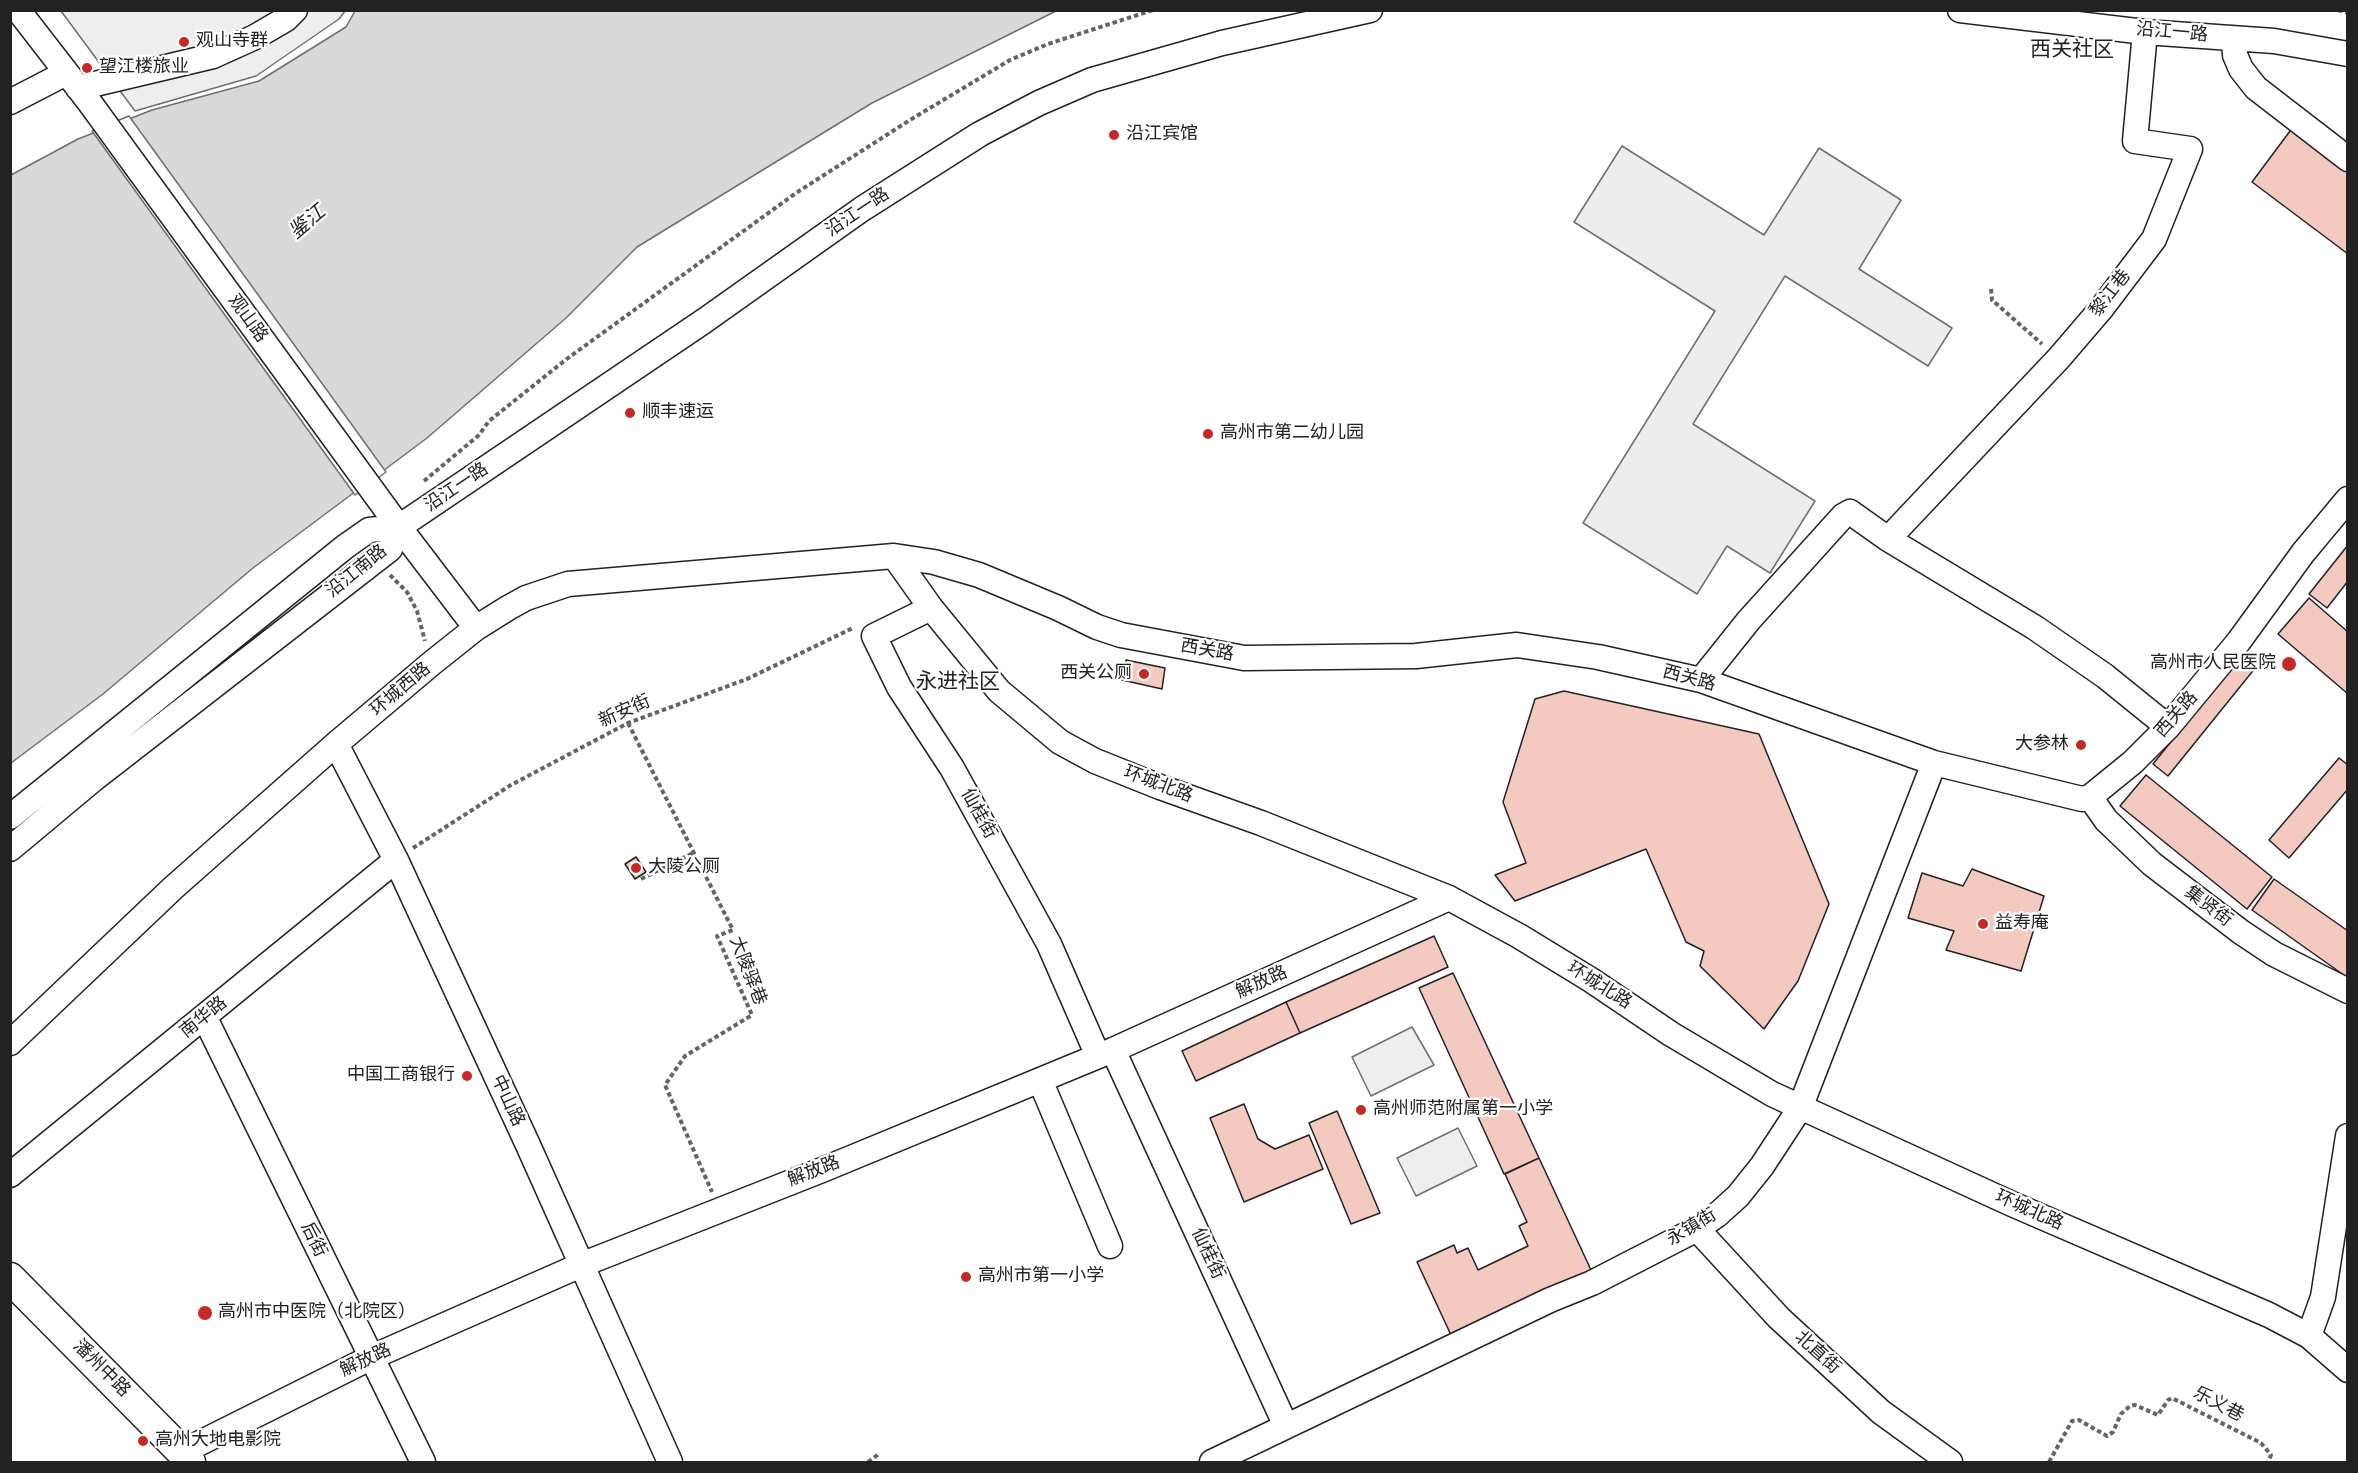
<!DOCTYPE html>
<meta charset="utf-8">
<style>
body{margin:0}
#map{position:relative;width:2358px;height:1473px;overflow:hidden;background:#fff;font-family:Jost,sans-serif}
canvas{display:block}
.frame{position:absolute;inset:0;border:12px solid #222;pointer-events:none}
</style>
<div id="map">
<canvas width="2358" height="1473"></canvas>
<div class="frame"></div>
</div>
<script>
const context = document.querySelector('canvas').getContext('2d');
context.lineJoin = 'round';
function fill(path, color) {
  context.fillStyle = color;
  context.fill(path, 'evenodd');
}
function poly(rows) {
  const path = new Path2D();
  for (const r of rows) {
    path.moveTo(r[0], r[1]);
    for (let i = 2; i < r.length; i += 2) path.lineTo(r[i], r[i + 1]);
  }
  return path;
}
function trace(path, color, width, dash) {
  context.strokeStyle = color;
  context.lineWidth = width;
  context.lineCap = dash ? 'butt' : 'round';
  context.setLineDash(dash || []);
  context.stroke(path);
}
function drawText(font, color, halo, rows, align = 'center') {
  context.font = font + ' Jost,"Noto Sans SC",sans-serif';
  context.lineWidth = 4.5;
  context.setLineDash([]);
  context.textBaseline = 'middle';
  context.strokeStyle = halo;
  context.fillStyle = color;
  for (const [text, x, y, turn = 0] of rows) {
    context.save();
    context.translate(x, y);
    context.rotate((+turn || 0) * Math.PI / 180);
    context.textAlign = isNaN(turn) ? turn : align;
    if (halo) context.strokeText(text, 0, 0);
    context.fillText(text, 0, 0);
    context.restore();
  }
}
const green = poly([
 [61,11,345,11,339,19,256,76,135,111,61,11],
 [1412,1027,1434,1065,1371,1096,1352,1057,1412,1027],
 [1458,1128,1477,1166,1416,1196,1397,1158,1458,1128]
]);
const parking = poly([
 [1622,146,1764,235,1819,148,1901,200,1859,269,1952,328,1928,366,1785,276,1693,424,1815,501,1770,573,1727,546,1697,594,1583,523,1715,311,1574,222,1622,146]
]);
const water = poly([
 [355,11,1056,11,872,103,637,247,566,318,427,438,253,568,103,694,11,763,11,175,78,139,152,110,259,81,346,27,355,11]
]);
const pier = poly([
 [129,116,386,472,355,495,92,131,129,116]
]);
const building = poly([
 [2293,127,2348,169,2348,254,2252,182,2293,127],
 [2348,545,2348,581,2327,608,2309,594,2348,545],
 [2309,598,2348,632,2348,694,2278,634,2309,598],
 [2241,655,2256,667,2168,776,2153,764,2241,655],
 [1126,660,1165,668,1162,689,1122,680,1126,660],
 [1564,691,1759,734,1829,904,1798,981,1764,1029,1700,966,1704,951,1686,942,1646,849,1515,901,1495,875,1526,863,1503,802,1535,699,1564,691],
 [2339,758,2348,765,2348,789,2289,858,2269,840,2339,758],
 [2146,775,2272,877,2247,909,2120,806,2146,775],
 [636,857,646,872,635,879,625,864,636,857],
 [1972,869,2044,896,2021,971,1946,950,1954,931,1908,918,1922,873,1963,886,1972,869],
 [2274,879,2348,931,2348,978,2252,910,2274,879],
 [1434,936,1448,967,1300,1033,1286,1002,1434,936],
 [1453,973,1539,1158,1504,1174,1419,988,1453,973],
 [1286,1002,1300,1033,1196,1081,1182,1051,1286,1002],
 [1244,1104,1258,1139,1275,1149,1309,1135,1323,1169,1244,1202,1210,1118,1244,1104],
 [1337,1111,1380,1213,1351,1224,1309,1123,1337,1111],
 [1539,1158,1591,1270,1451,1335,1417,1262,1454,1245,1457,1253,1468,1248,1478,1270,1528,1246,1519,1226,1527,1222,1505,1174,1539,1158]
]);
const path = poly([
 [2338,10,2348,13],
 [1991,289,1992,300,2042,344],
 [424,481,479,435,489,421,568,358,796,193,910,120,1010,60,1048,44,1153,10],
 [390,575,407,592,417,611,425,641],
 [628,723,733,930,717,936,752,1015,685,1056,665,1085,712,1192],
 [413,848,511,785,628,723,747,679,853,628],
 [641,879,693,853],
 [868,1462,880,1453],
 [2049,1462,2072,1421,2079,1420,2107,1436,2113,1432,2121,1414,2130,1406,2135,1405,2158,1415,2168,1400,2172,1398,2261,1443,2271,1455,2268,1462]
]);
const minor = poly([
 [18,10,90,103,399,527,476,628],
 [1960,10,2145,32,2274,41,2348,54],
 [2234,39,2235,55,2241,69,2256,88,2348,159],
 [78,88,213,56,255,37,286,19,295,10],
 [10,102,66,73],
 [1888,539,2059,358,2101,309,2154,239,2190,149,2135,141,2145,32],
 [894,556,931,608,999,691,1060,742,1095,761,1160,787,1261,823,1449,898,1519,936,1591,980,1671,1034,1772,1094,2012,1204,2269,1315,2309,1336,2348,1370],
 [931,608,874,636,899,687,952,768,1049,944,1098,1056],
 [1701,680,1749,620,1843,516,1850,512,1888,539,2034,627,2105,676,2168,727],
 [336,744,396,860,528,1145,670,1462],
 [2090,797,2106,820,2152,864,2241,932,2274,954,2348,991],
 [10,817,346,546,369,530,399,527,704,321,862,209,980,134,1039,103,1092,80,1222,43,1370,10],
 [10,849,95,778,390,549,399,527],
 [205,1018,423,1462],
 [10,1043,173,888,336,744,432,663,476,628,508,608,526,598,568,584,894,556,934,562,979,575,1058,608,1097,627,1121,635,1244,658,1416,656,1517,645,1598,657,1701,680,1934,763,2082,799,2090,797,2133,762,2168,727,2239,641,2303,553,2348,499],
 [1113,1050,1286,1426],
 [1040,1080,1110,1246],
 [10,1175,396,860],
 [1697,1229,1779,1318,1881,1412,1950,1462],
 [2309,1336,2323,1297,2348,1136],
 [182,1452,370,1358,581,1265,822,1170,1113,1050,1449,898],
 [1212,1462,1550,1300,1592,1283,1697,1229,1717,1215,1738,1196,1762,1166,1800,1108,1934,763]
]);
const major = poly([
 [10,1278,182,1452,190,1462]
]);
const markers = [
 [184,42,6,"#c62828"],
 [87,68,6,"#c62828"],
 [1114,135,6,"#c62828"],
 [630,413,6,"#c62828"],
 [1208,434,6,"#c62828"],
 [2289,664,8,"#c62828"],
 [1144,674,6,"#c62828"],
 [2081,745,6,"#c62828"],
 [636,868,6,"#c62828"],
 [1983,924,6,"#c62828"],
 [467,1076,6,"#c62828"],
 [1361,1110,6,"#c62828"],
 [966,1277,6,"#c62828"],
 [205,1313,8,"#c62828"],
 [143,1441,6,"#c62828"]
];
const streetNames = [
 ["沿江一路",2172,33,5],
 ["沿江一路",858,213,-34],
 ["黎江巷",2111,294,-52],
 ["观山路",247,319,54],
 ["沿江一路",457,488,-34],
 ["沿江南路",357,572,-39],
 ["西关路",1207,651,10],
 ["西关路",1689,679,15],
 ["环城西路",401,690,-40],
 ["新安街",625,712,-24],
 ["西关路",2177,715,-49],
 ["环城北路",1158,785,21],
 ["仙桂街",978,814,61],
 ["集贤街",2208,907,37],
 ["大陵驿巷",747,971,69],
 ["解放路",1262,983,-24],
 ["环城北路",1599,986,32],
 ["南华路",204,1018,-39],
 ["中山路",507,1101,65],
 ["解放路",814,1172,-21],
 ["环城北路",2029,1211,24],
 ["永镇街",1692,1228,-31],
 ["后街",313,1240,64],
 ["仙桂街",1207,1254,65],
 ["北直街",1817,1353,42],
 ["解放路",366,1361,-25],
 ["潘州中路",101,1369,45],
 ["乐义巷",2218,1405,28]
];
const poiNames = [
 ["观山寺群",196,42],
 ["望江楼旅业",99,68],
 ["沿江宾馆",1126,135],
 ["顺丰速运",642,413],
 ["高州市第二幼儿园",1220,434],
 ["高州市人民医院",2276,664,"right"],
 ["西关公厕",1132,674,"right"],
 ["大参林",2069,745,"right"],
 ["大陵公厕",648,868],
 ["益寿庵",1995,924],
 ["中国工商银行",455,1076,"right"],
 ["高州师范附属第一小学",1373,1110],
 ["高州市第一小学",978,1277],
 ["高州市中医院（北院区）",218,1313],
 ["高州大地电影院",155,1441]
];
const waterNames = [
 ["鉴江",308,223,-40]
];
const quarterNames = [
 ["西关社区",2072,51],
 ["永进社区",958,683]
];
fill(green, '#eee');
trace(green, '#6f6f6f', 1.5);
fill(parking, '#ededed');
trace(parking, '#6f6f6f', 1.5);
fill(water, '#d9d9d9');
trace(water, '#6f6f6f', 1.5);
fill(pier, '#fff');
trace(pier, '#6f6f6f', 1.5);
fill(building, '#f3c9c0');
trace(building, '#222', 1.5);
trace(minor, '#222', 27);
trace(major, '#222', 33);
trace(path, '#646464', 4, [4.5, 3]);
trace(minor, '#fff', 24);
trace(major, '#fff', 30);
for (const [x, y, r, color] of markers) {
  const dot = new Path2D();
  dot.arc(x, y, r, 0, 2 * Math.PI);
  context.fillStyle = color;
  context.fill(dot);
  trace(dot, '#fff', 2);
}
drawText('18px', '#222', '#fff', streetNames);
drawText('18px', '#222', '#fff', poiNames, 'left');
drawText('italic 20px', '#222', '#fff', waterNames);
drawText('21px', '#222', '#fff', quarterNames);
</script>
